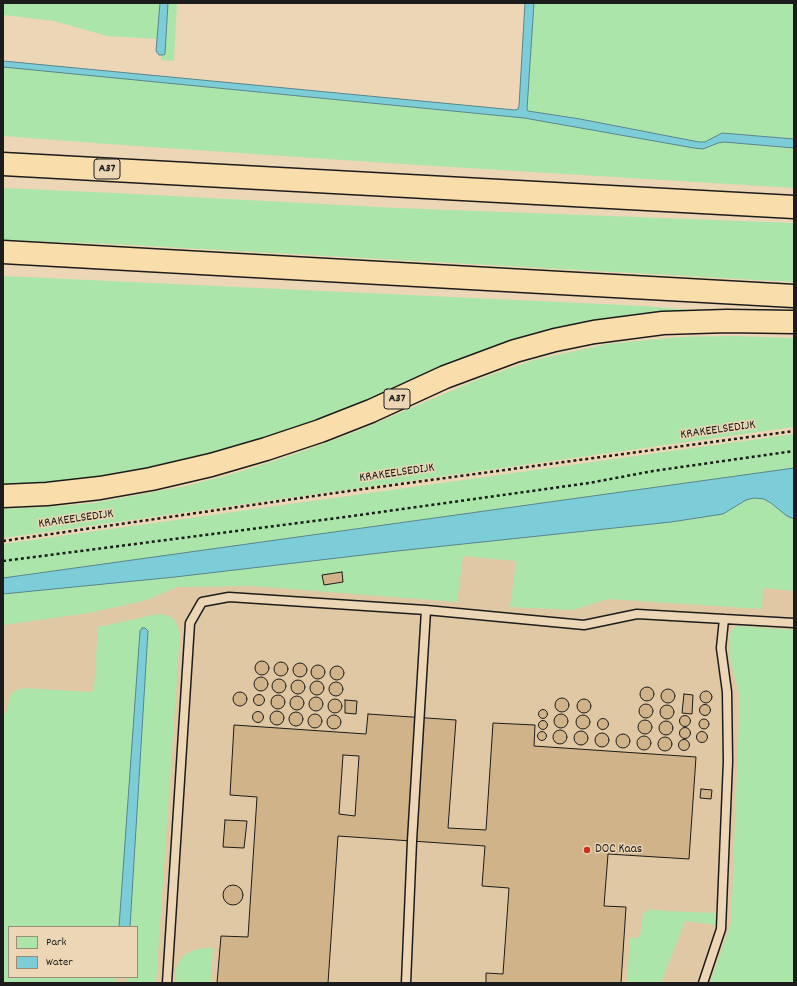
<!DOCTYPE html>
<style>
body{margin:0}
#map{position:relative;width:797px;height:986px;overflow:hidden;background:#ecd6b5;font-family:Dekko,sans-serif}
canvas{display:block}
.frame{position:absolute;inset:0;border:4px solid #1c1c1c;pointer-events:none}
.legend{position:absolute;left:8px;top:926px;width:130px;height:52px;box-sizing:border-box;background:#ecd6b5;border:1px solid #998c78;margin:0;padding:5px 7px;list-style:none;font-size:12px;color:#1c1c1c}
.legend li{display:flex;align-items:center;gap:8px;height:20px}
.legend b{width:20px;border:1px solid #998c78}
</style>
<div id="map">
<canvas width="797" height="986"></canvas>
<div class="frame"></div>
<ul class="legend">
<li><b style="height:11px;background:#abe5aa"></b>Park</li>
<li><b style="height:11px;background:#7dcdd8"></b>Water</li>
</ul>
</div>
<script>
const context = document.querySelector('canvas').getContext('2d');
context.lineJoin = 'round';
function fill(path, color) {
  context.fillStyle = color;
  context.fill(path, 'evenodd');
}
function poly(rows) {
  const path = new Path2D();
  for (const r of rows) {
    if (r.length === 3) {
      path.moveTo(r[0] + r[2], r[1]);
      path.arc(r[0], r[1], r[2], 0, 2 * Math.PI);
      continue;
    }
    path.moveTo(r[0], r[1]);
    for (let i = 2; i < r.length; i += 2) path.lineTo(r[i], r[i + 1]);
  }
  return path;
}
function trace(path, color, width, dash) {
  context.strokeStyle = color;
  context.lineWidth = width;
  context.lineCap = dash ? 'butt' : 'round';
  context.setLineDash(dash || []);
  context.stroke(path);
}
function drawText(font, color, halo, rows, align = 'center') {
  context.font = font + ' Dekko,sans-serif';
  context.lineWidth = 3;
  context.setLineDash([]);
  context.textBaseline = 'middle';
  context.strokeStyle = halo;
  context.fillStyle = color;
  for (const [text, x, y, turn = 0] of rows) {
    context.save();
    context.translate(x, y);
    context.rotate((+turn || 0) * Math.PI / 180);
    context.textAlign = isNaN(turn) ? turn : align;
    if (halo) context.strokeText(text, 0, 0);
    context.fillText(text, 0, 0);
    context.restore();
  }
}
const built = poly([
 [794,490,794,983,3,983,3,590],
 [9,927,137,927,137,977,9,977]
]);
const green = poly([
 [3,3,160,3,157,39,107,36,54,21,3,15],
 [168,3,177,3,174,61,161,60,161,55,165,54],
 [534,3,794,3,794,139,722,133,705,142,699,142,580,119,528,111,527,109],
 [3,67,524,118,694,148,704,149,718,143,724,142,794,148,794,188,402,164,122,145,3,136],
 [3,188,115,193,398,208,794,223,794,282,112,244,3,240],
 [3,276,644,306,706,311,655,316,237,450,101,480,3,488],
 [734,336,794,338,794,427,3,538,3,509,46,507,94,503,186,486,236,473,295,454,355,432,479,379,534,360,607,344,679,337],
 [794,434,794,468,3,578,3,544],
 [754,498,764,499,771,503,787,516,794,519,794,591,763,588,762,609,608,599,573,610,510,607,516,561,463,556,457,602,252,586,177,587,147,600,89,613,3,625,3,594,175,577,397,551,671,522,722,514,746,500],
 [162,614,171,617,176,622,180,633,156,983,126,983,127,977,137,977,137,927,130,927,148,631,145,628,142,628,140,631,119,927,9,927,9,977,116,977,115,983,3,983,3,715,6,713,10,696,12,692,23,688,90,692,94,689,98,627,153,615],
 [738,626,794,630,794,983,710,983,731,923,740,697,730,659,729,636,732,629],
 [649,909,666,911,716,913,716,925,685,921,661,983,627,983,630,938,640,937,643,912,648,912],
 [213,948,211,983,175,983,176,968,183,956,189,952,197,949]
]);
const water = poly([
 [160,3,168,3,165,54,163,55,159,55,156,51,160,3],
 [525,3,534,3,527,109,528,111,580,119,699,142,705,142,722,133,794,139,794,148,724,142,718,143,703,149,694,148,524,118,3,67,3,61,515,110,518,109,519,106,525,3],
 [794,468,794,519,787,516,771,503,764,499,754,498,746,500,723,514,671,522,397,551,175,577,3,594,3,578,794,468],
 [142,628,145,628,148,631,130,927,119,927,140,631,142,628]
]);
const building = poly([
 [342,572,343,582,324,585,322,575,342,572],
 [262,668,7],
 [281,669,7],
 [300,670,7],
 [318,672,7],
 [337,673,7],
 [261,684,7],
 [279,686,7],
 [298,687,7],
 [317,688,7],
 [336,689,7],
 [647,694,7],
 [668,696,7],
 [706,697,6],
 [240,699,7],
 [684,694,693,695,692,714,682,713,684,694],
 [259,700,5.5],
 [278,702,7],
 [297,703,7],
 [316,704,7],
 [562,705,7],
 [584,706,7],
 [335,706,7],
 [345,700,357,701,356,714,345,713,345,700],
 [646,711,7],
 [667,712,7],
 [705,710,5.5],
 [543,714,4.5],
 [277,718,7],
 [296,719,7],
 [258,717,5.5],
 [561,721,7],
 [315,721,7],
 [368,714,456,720,448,828,486,830,493,723,535,725,534,746,696,757,689,859,608,854,604,906,626,907,621,983,486,983,486,973,503,974,509,888,482,886,485,846,338,836,328,983,217,983,221,936,248,937,257,797,230,795,234,725,366,734,368,714],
 [343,755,359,756,355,816,339,814,343,755],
 [583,722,7],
 [334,722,7],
 [685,721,5.5],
 [603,724,5.5],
 [704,724,5],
 [645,727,7],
 [543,725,4.5],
 [666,728,7],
 [685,733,5.5],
 [560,737,7],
 [581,738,7],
 [702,737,5.5],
 [542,736,4.5],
 [602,740,7],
 [623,741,7],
 [644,743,7],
 [665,744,7],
 [684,745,5.5],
 [701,789,712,790,711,799,700,798,701,789],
 [225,820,247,821,244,848,223,847,225,820],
 [233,895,10]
]);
const path = poly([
 [3,541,349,491,794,431],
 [3,561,345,517,589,483,653,471,794,451]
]);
const service = poly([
 [167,983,190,623,202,602,229,597,426,610,584,625,637,614,794,623],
 [406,983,412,841,426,610],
 [703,983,721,929,728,761,727,692,721,648,724,619]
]);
const motorway = poly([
 [3,164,794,207],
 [3,252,794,296],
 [3,496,47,494,100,488,151,479,211,465,266,449,320,431,371,411,445,377,515,351,555,340,594,332,663,323,727,321,794,322]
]);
const markers = [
 [587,850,4,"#c8321e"]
];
const shields = [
 [107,169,26],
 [397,399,26]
];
const shieldNames = [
 ["A37",107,169],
 ["A37",397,399]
];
const streetNames = [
 ["KRAKEELSEDIJK",718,431,-8],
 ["KRAKEELSEDIJK",397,474,-8],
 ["KRAKEELSEDIJK",76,520,-8]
];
const poiNames = [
 ["DOC Kaas",595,850]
];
fill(built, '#e0c8a5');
fill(green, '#abe5aa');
fill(water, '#7dcdd8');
trace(water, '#56868d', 1);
fill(building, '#d0b388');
trace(building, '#1c1c1c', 1);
trace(service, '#1c1c1c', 11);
trace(motorway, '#1c1c1c', 25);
trace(path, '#1c1c1c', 2.5, [3, 3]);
trace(service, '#ecd6b5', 8);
trace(motorway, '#f9deab', 22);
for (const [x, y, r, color] of markers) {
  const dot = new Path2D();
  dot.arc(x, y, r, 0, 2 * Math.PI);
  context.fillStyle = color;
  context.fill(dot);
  trace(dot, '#ecd6b5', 1.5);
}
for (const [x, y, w] of shields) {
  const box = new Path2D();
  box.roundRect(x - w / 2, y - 10, w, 20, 3);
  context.fillStyle = '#ecd6b5';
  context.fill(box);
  trace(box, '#1c1c1c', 1);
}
drawText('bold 12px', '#1c1c1c', null, shieldNames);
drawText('13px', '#1c1c1c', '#ecd6b5', streetNames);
drawText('13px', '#1c1c1c', '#ecd6b5', poiNames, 'left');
</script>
